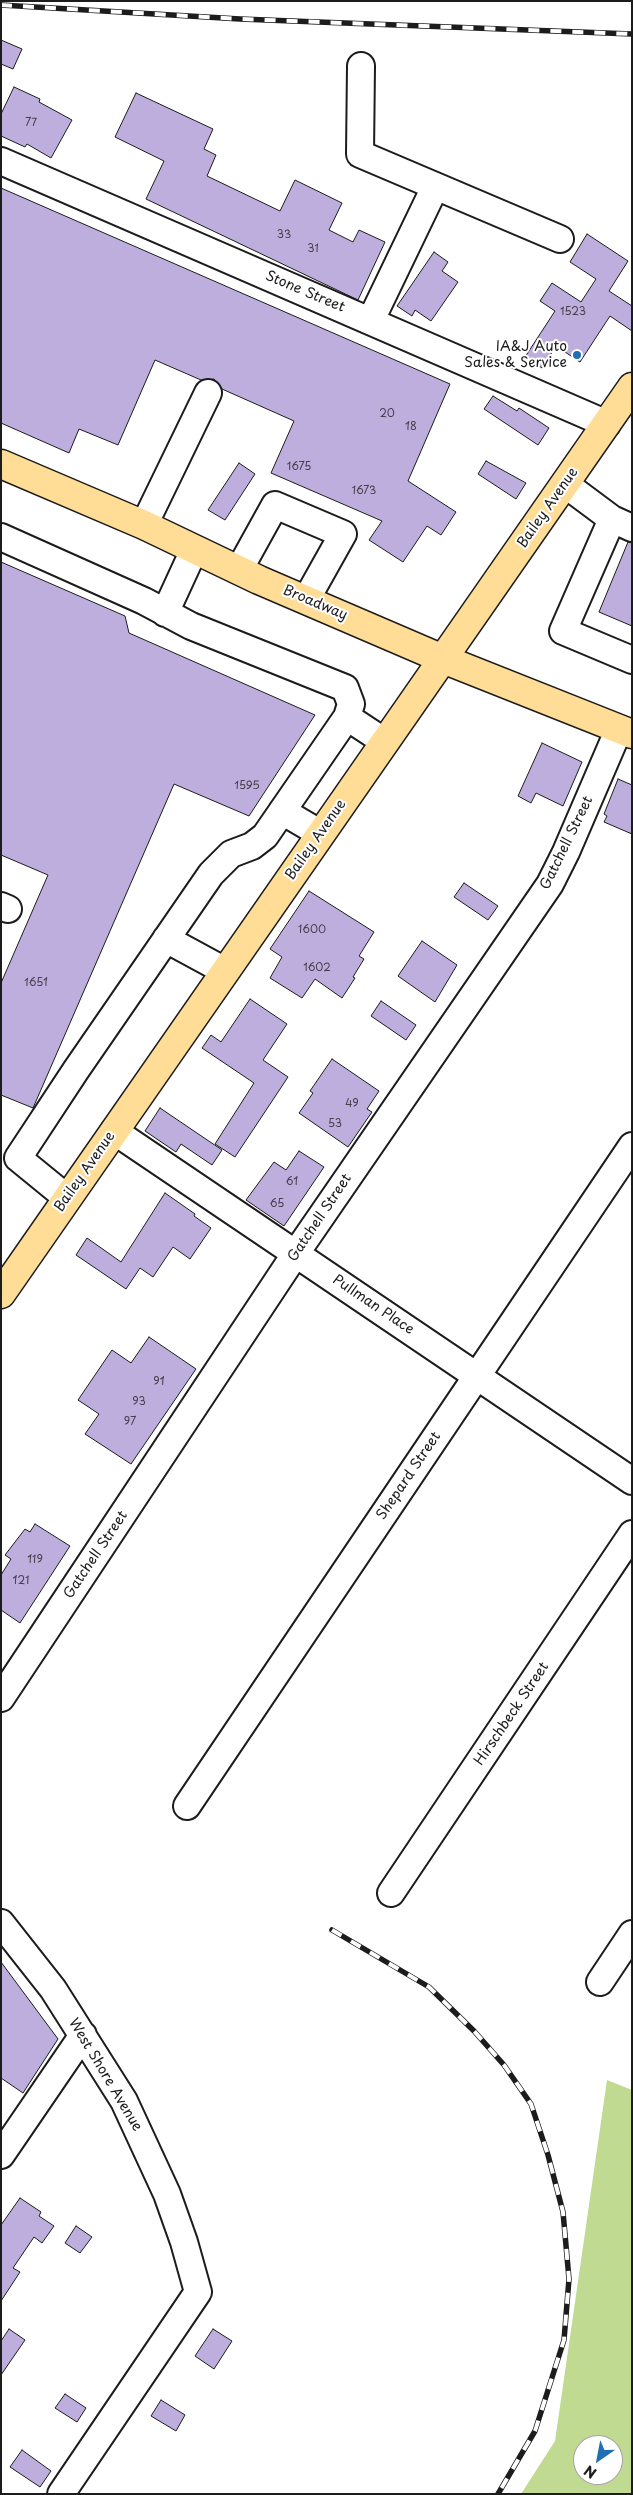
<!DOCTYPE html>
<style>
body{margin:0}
#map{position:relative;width:633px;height:2495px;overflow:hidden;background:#fff;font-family:"Playpen Sans",sans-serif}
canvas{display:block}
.frame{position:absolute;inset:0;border:2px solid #1c1c1c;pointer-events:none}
.north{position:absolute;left:573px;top:2435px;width:50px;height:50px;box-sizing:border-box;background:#fff;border:1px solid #a4a4a4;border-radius:50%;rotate:213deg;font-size:14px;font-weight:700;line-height:20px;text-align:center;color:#1c1c1c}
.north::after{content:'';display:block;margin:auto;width:18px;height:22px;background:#1f6fb2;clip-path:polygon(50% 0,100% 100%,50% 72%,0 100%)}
</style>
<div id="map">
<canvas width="633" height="2495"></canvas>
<div class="frame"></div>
<div class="north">N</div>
</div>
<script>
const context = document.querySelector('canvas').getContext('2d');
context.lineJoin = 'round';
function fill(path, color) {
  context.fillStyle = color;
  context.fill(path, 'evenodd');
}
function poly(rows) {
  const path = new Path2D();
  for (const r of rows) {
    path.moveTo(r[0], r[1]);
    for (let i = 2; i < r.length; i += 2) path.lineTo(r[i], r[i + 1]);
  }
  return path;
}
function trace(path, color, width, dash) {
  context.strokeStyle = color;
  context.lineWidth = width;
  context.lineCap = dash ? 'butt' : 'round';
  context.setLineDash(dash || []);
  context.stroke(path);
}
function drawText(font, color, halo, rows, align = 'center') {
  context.font = font + ' "Playpen Sans",sans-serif';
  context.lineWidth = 4;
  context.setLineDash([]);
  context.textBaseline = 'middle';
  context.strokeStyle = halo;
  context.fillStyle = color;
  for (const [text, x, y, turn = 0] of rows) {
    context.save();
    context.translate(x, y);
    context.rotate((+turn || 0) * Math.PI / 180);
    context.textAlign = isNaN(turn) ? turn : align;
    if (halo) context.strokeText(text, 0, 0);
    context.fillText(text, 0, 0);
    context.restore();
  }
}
const green = poly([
 [607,2080,632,2090,632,2494,521,2494,555,2441],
 [583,2445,613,2445,613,2475,583,2475]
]);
const building = poly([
 [1,40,22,49,13,69,1,64,1,40],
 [14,87,40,99,39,102,72,120,51,158,27,144,25,147,1,136,1,114,14,87],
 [136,93,213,129,204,149,216,155,207,176,280,211,295,180,342,203,329,230,353,242,359,230,385,242,358,300,146,199,164,161,115,137,136,93],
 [1,188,450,384,408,481,456,512,441,535,427,526,403,562,369,540,382,521,271,473,294,421,222,389,214,379,201,380,155,360,118,445,79,429,69,453,1,423,1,188],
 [587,234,628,261,609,291,632,306,632,331,610,316,580,362,556,346,542,368,525,357,555,311,540,301,552,283,581,302,596,279,570,262,587,234],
 [434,252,448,262,442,271,458,282,431,321,415,310,412,316,397,306,434,252],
 [493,396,517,411,519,408,549,428,538,445,484,409,493,396],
 [486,461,526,483,516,499,478,474,486,461],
 [239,463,255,474,225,520,208,510,239,463],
 [628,542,632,543,632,626,599,612,628,542],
 [1,562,125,616,129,633,315,715,249,816,174,784,33,1108,1,1095,1,983,48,875,1,855,1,562],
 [542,743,582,762,563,806,536,793,531,803,518,796,542,743],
 [618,779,632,785,632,834,604,822,607,816,604,814,618,779],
 [464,883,498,906,488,920,454,897,464,883],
 [309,891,374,932,359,956,364,959,353,977,355,978,342,998,315,979,302,998,270,978,282,957,270,949,309,891],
 [422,941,457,965,435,1002,398,976,422,941],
 [250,999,287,1024,263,1060,288,1077,235,1157,215,1144,254,1083,202,1048,211,1035,221,1042,250,999],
 [381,1001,416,1025,406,1040,371,1016,381,1001],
 [332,1059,379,1091,367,1109,372,1112,348,1147,299,1113,313,1093,310,1091,332,1059],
 [160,1108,222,1150,212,1165,181,1144,176,1152,145,1131,160,1108],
 [299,1151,324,1167,284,1226,246,1200,274,1162,286,1170,299,1151],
 [165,1193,195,1214,194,1216,211,1228,190,1259,173,1247,153,1277,140,1268,126,1289,76,1255,87,1238,121,1262,165,1193],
 [149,1337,196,1369,131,1464,85,1434,99,1414,78,1400,112,1350,131,1363,149,1337],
 [35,1524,70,1546,20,1623,1,1610,1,1575,11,1559,5,1555,25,1529,30,1532,35,1524],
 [1,1962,58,2039,23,2093,1,2078,1,1962],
 [20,2198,41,2212,39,2216,54,2226,42,2243,34,2237,13,2268,20,2272,1,2301,1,2225,20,2198],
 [76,2226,92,2237,80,2253,65,2243,76,2226],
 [9,2329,25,2340,1,2375,1,2341,9,2329],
 [213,2329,232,2341,214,2369,195,2356,213,2329],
 [65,2394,86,2408,77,2422,55,2408,65,2394],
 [161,2400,185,2415,176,2431,151,2416,161,2400],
 [22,2450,51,2471,40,2487,10,2467,22,2450]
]);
const minor = poly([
 [361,66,360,154,560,239],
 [1,161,607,424],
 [371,320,435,187],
 [565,484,612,519,632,528],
 [612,519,563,631,632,660],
 [144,525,208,393],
 [1,537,144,601,191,626,345,688,351,704,347,717,265,836,252,846,231,854,211,874,76,1070,18,1158,67,1198],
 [239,570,275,505,343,534,306,600],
 [165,613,194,550],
 [347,717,385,742],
 [282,811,321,834],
 [1,906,8,909],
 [166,939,225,971],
 [114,1131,632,1481],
 [1,1698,296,1253,550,884,566,852,619,729],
 [187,1806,632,1146],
 [391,1893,632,1534],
 [1,1923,53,1989,124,2101,167,2194,184,2242,198,2292,61,2494],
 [600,1982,632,1934],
 [1,2155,83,2035]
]);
const major = poly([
 [1,464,144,525,259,580,443,659,632,734],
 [1,1294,632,387]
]);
const rail = poly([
 [1,5,240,19,632,34],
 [332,1930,429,1987,474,2031,504,2065,531,2104,548,2155,563,2212,569,2279,564,2340,535,2431,498,2494]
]);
const markers = [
 [577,355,5,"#1f6fb2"]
];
const numberNames = [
 ["77",31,123],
 ["33",284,235],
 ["31",313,249],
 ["1523",573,312],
 ["20",387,414],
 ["18",411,427],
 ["1675",299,467],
 ["1673",364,491],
 ["1595",247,786],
 ["1600",312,930],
 ["1602",317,968],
 ["1651",36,983],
 ["49",352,1104],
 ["53",335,1124],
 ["61",292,1182],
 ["65",277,1204],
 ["91",159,1382],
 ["93",139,1402],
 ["97",130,1422],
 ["119",35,1560],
 ["121",21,1581]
];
const streetNames = [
 ["Stone Street",305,292,23],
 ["Bailey Avenue",548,508,-55],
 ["Broadway",315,603,23],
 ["Bailey Avenue",316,840,-55],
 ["Gatchell Street",567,843,-64],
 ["Bailey Avenue",85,1172,-55],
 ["Gatchell Street",320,1218,-56],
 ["Pullman Place",373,1305,34],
 ["Shepard Street",409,1476,-56],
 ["Gatchell Street",96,1555,-56],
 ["Hirschbeck Street",512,1714,-56],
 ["West Shore Avenue",105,2075,59]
];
const poiNames = [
 ["IA&J Auto",567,347],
 ["Sales & Service",567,363]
];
fill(green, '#c1da91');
fill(building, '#beaede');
trace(building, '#1c1c1c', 1);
trace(minor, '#1c1c1c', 30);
trace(major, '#1c1c1c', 31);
trace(minor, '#fff', 26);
trace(major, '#ffdd96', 28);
trace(rail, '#1c1c1c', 5.5);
trace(rail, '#fff', 4, [11]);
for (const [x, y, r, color] of markers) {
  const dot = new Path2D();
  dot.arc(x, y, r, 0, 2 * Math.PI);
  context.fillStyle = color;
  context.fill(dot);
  trace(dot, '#fff', 2);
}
drawText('11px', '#44404c', null, numberNames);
drawText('14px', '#1c1c1c', '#fff', streetNames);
drawText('14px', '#1c1c1c', '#fff', poiNames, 'right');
</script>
